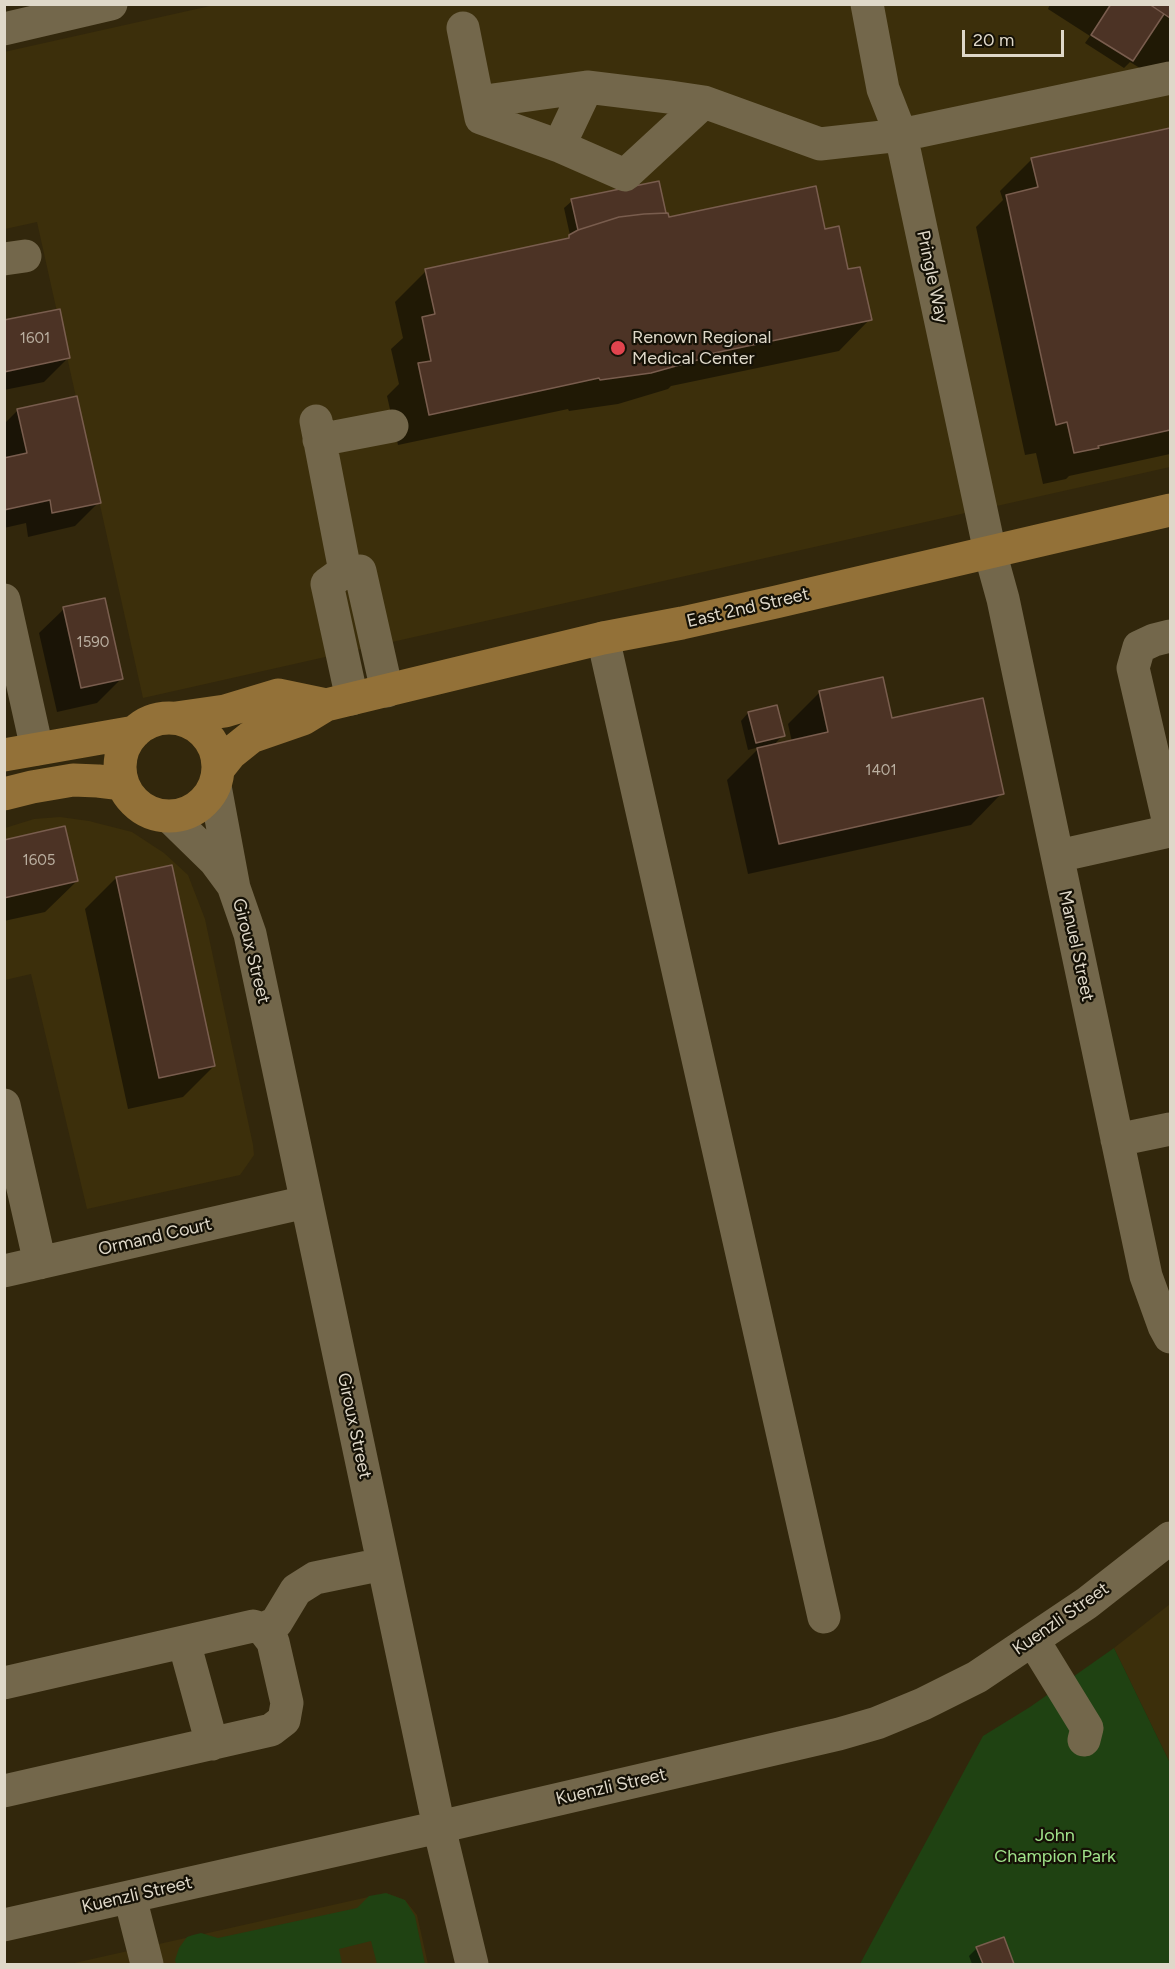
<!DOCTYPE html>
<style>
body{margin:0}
#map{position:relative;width:1175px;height:1969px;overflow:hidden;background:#32270c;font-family:Figtree,sans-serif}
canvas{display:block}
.frame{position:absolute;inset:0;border:6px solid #dfd8c9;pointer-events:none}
.scale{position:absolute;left:962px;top:30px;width:102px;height:27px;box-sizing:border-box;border:3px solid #dfd8c9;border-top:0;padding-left:8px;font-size:18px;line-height:21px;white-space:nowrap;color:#dfd8c9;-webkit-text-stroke:4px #151106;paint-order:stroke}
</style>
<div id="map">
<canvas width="1175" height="1969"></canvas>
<div class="frame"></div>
<div class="scale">20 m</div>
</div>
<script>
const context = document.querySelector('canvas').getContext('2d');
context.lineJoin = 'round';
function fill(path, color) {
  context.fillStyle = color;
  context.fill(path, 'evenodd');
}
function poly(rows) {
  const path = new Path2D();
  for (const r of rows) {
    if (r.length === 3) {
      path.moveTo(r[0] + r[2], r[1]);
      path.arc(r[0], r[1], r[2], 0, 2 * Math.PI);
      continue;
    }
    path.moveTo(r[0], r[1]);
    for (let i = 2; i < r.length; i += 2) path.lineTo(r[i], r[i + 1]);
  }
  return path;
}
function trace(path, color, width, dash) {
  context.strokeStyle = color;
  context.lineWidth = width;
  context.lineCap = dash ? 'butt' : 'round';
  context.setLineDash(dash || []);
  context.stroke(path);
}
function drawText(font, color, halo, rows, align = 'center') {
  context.font = font + ' Figtree,sans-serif';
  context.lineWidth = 4.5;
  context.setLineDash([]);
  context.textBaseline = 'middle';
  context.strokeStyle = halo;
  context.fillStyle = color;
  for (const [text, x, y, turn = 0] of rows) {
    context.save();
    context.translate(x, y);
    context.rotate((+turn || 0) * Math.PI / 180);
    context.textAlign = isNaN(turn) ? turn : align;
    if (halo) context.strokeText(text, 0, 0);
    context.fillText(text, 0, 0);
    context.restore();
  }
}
const built = poly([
 [219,4,1170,5,1170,467,143,698,37,222,5,229,4,52],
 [60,817,89,821,132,832,164,853,188,875,205,919,253,1145,254,1155,240,1175,87,1209,31,974,5,980,5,828,34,819],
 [1170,1604,1170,1603,1170,1763,1114,1648],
 [386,1893,405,1900,417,1915,428,1964,70,1964]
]);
const green = poly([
 [1114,1648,1170,1763,1170,1964,860,1964,983,1736,1030,1707],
 [386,1893,405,1900,415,1916,425,1964,377,1964,371,1941,339,1949,342,1964,176,1964,175,1960,179,1948,187,1937,193,1935,201,1933,218,1938,357,1908,369,1896]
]);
const shadow = poly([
 [1050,4,1170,4,1170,68,1148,73,1130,62,1124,68,1085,43,1090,36,1048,9],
 [1170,129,1170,454,1069,476,1066,479,1043,484,1036,453,1025,455,976,227,1003,200,1000,191,1032,159],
 [658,182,665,215,668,219,824,230,870,319,839,351,671,386,668,389,618,404,569,411,568,409,398,445,387,396,399,384,391,349,403,338,395,302,426,271,565,241,570,235,564,208,572,201],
 [4,321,68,358,44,382,4,390],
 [18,410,99,502,75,526,28,537,26,523,4,528,4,424],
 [64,609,121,679,97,703,57,712,39,633],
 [882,679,891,720,1002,793,971,825,748,874,727,780,760,747,748,750,741,721,748,713,783,735,773,746,792,742,788,724,819,693],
 [4,841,77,881,45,912,4,921],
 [116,878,214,1066,183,1097,128,1109,85,909],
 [1004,1939,1012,1964,972,1964,969,1956,977,1948]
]);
const building = poly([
 [1111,4,1149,4,1164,14,1133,61,1091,35,1111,4],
 [1149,4,1170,4,1170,18,1149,4],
 [1170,128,1170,430,1098,446,1099,448,1074,453,1067,422,1056,425,1006,195,1038,187,1031,158,1170,128],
 [659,181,666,213,644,214,619,217,578,230,571,199,659,181],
 [816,186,825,229,839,226,848,269,860,267,872,320,700,356,701,359,651,373,600,380,599,378,429,415,418,363,431,361,422,317,435,314,425,269,569,238,569,235,578,230,619,217,644,214,668,213,669,217,816,186],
 [60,309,70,358,4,372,4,320,60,309],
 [77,396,101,503,52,513,50,500,4,510,4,458,27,453,17,409,77,396],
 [105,598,123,679,81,688,63,607,105,598],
 [883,677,892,718,983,698,1004,794,779,844,757,748,828,732,819,691,883,677],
 [777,705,785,736,756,743,748,712,777,705],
 [65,826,78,881,4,898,4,840,65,826],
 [172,865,215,1066,159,1078,116,877,172,865],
 [1004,1937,1014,1964,983,1964,976,1947,1004,1937]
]);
const minor = poly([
 [867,4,883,89,901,135,990,552,1003,599,1146,1276,1164,1326,1170,1337],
 [463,28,481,118,559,146],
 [4,29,111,4],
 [587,87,559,146,625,175,704,102],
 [478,102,587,87,669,97,704,102,820,144,901,135,1170,78],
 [4,259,25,256],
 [316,421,345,571,327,584,352,699],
 [319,440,392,426],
 [360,571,387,691],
 [4,600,37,749],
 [1170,636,1154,640,1139,647,1133,668,1170,828],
 [603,638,824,1617],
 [215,786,234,888,250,934,439,1827,472,1964],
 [170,817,215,861,232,884],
 [1058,856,1170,831],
 [4,1105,40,1263],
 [1117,1140,1170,1129],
 [4,1271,306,1202],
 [263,1629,276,1623,296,1590,315,1578,383,1564],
 [1033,1640,1087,1728,1084,1740],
 [184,1642,212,1744],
 [4,1683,253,1626,263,1629,273,1642,287,1703,284,1720,271,1730,4,1791],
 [130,1897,147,1964],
 [4,1925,439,1827,839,1734,877,1723,923,1704,977,1677,1087,1603,1170,1538]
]);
const major = poly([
 [169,767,49],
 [176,718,225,711,278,695,326,705],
 [4,755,135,732],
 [219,768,231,753,251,737,303,719,326,705,603,638,682,623,776,602,1170,510],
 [4,794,32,787,73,780,98,781,123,784]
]);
const markers = [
 [618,348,8,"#e0444e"]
];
const numberNames = [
 ["1601",35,339],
 ["1590",93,643],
 ["1401",881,771],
 ["1605",39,861]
];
const streetNames = [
 ["Pringle Way",932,277,78],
 ["East 2nd Street",748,608,-13],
 ["Manuel Street",1076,946,78],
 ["Giroux Street",251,951,76],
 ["Ormand Court",155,1237,-13],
 ["Giroux Street",354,1426,78],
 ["Kuenzli Street",1061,1619,-35],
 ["Kuenzli Street",611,1787,-13],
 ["Kuenzli Street",137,1895,-13]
];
const poiNames = [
 ["Renown Regional",632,338],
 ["Medical Center",632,359]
];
const parkNames = [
 ["John",1055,1836],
 ["Champion Park",1055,1857]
];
fill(built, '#3c2f0b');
fill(green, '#1f4212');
fill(shadow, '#0007');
fill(building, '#4c3325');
trace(building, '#795d4e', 1.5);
trace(minor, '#73674b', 33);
trace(major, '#937138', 33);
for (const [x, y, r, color] of markers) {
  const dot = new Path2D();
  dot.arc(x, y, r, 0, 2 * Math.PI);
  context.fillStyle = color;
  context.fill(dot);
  trace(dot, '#151106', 2);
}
drawText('15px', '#baafa0', null, numberNames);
drawText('18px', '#dfd8c9', '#151106', streetNames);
drawText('18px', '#dfd8c9', '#151106', poiNames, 'left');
drawText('18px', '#a1e38b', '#151106', parkNames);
</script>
